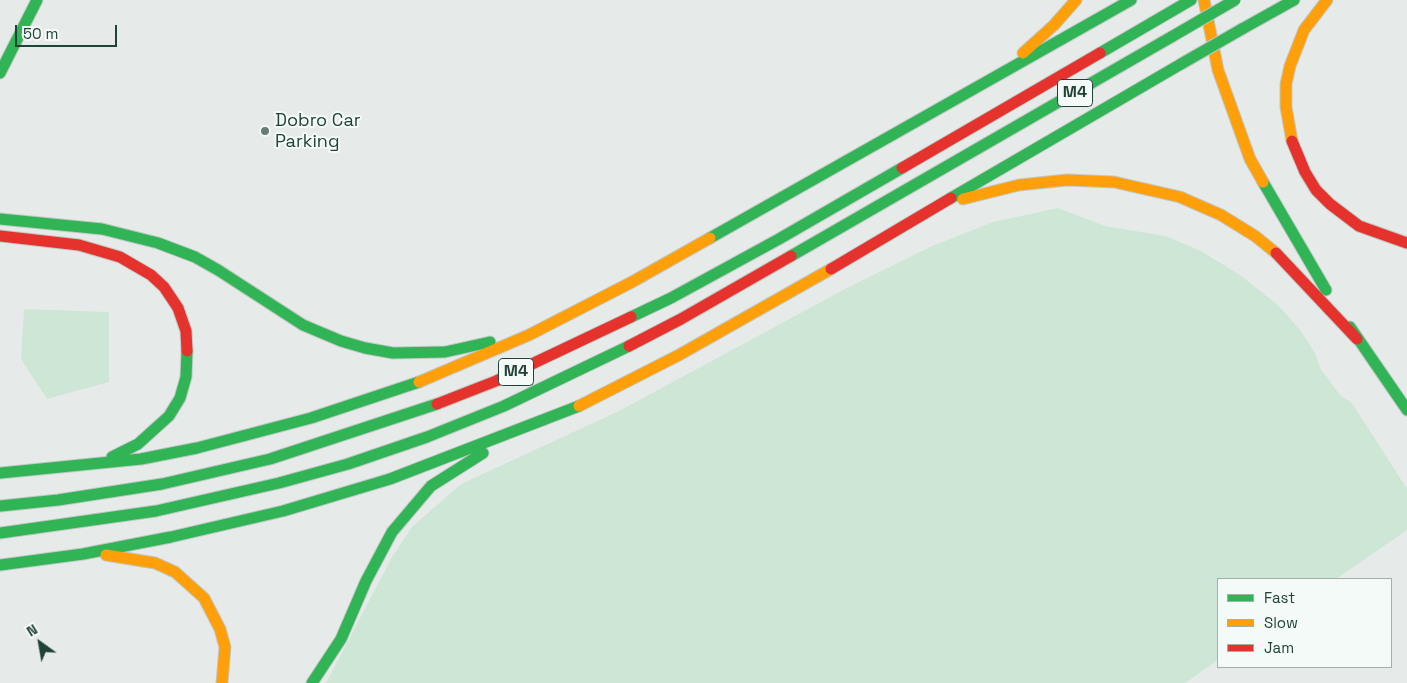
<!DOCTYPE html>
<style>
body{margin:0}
#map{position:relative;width:1407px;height:683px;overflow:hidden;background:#e6ebe9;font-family:"Space Grotesk",sans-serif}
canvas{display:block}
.legend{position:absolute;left:1217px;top:578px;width:175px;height:90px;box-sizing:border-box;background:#f4faf7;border:1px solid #a0b0ab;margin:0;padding:6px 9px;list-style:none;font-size:15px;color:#214239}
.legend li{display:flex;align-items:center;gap:10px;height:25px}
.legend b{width:25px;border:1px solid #a0b0ab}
.north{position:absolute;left:15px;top:618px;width:50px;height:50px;-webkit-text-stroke:4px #f4faf7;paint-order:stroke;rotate:328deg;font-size:14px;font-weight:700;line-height:20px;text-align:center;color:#214239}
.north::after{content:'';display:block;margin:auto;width:18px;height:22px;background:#214239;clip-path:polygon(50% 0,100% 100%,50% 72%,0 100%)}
.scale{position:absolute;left:15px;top:25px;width:102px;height:22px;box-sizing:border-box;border:2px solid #214239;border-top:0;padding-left:6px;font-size:15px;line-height:18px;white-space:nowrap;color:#214239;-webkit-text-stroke:4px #f4faf7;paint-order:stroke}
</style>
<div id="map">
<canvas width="1407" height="683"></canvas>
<ul class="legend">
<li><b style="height:6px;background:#30b455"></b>Fast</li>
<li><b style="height:6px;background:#ff9f0a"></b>Slow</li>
<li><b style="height:6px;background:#e5322d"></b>Jam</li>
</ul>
<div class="north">N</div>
<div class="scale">50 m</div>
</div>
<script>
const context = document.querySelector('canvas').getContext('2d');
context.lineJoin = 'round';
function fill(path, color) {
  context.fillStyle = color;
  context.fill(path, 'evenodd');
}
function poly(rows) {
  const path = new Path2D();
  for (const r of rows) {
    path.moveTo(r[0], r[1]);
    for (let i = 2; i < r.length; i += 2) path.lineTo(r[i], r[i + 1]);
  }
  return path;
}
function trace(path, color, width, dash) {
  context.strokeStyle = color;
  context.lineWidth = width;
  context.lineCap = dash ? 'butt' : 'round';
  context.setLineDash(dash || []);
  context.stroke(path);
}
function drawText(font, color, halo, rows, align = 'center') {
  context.font = font + ' "Space Grotesk",sans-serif';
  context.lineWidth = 4;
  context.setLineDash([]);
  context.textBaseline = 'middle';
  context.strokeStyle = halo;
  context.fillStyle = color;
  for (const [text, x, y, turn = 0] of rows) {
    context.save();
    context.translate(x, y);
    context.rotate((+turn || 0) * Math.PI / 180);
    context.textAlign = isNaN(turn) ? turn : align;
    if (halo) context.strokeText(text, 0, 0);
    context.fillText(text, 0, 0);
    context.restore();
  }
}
const green = poly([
 [1058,208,1105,226,1166,236,1201,251,1240,275,1278,305,1301,331,1315,353,1320,368,1340,395,1352,403,1407,489,1407,530,1336,579,1218,579,1218,660,1185,683,326,683,392,557,412,527,461,484,619,411,845,289,930,247,993,222],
 [24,309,109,312,109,382,47,399,21,359]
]);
const fast = poly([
 [1242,29,1294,0],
 [1100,53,1191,0],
 [0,73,37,0],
 [1263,182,1326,290],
 [951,198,1181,64],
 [0,219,102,229,158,243,195,257,218,270,303,325,341,341,365,348,393,353,445,352,490,342],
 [710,238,1131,0],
 [791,256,1173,36],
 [631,317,671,298,779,239,902,168],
 [1350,327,1407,410],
 [112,457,138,444,169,416,180,398,186,377,187,351],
 [0,473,141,459,197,448,311,418,419,382],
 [0,506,58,500,162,484,270,459,437,404],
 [0,533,156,511,279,483,348,464,427,437,504,406,629,346],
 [0,565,83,554,171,537,283,511,390,479,579,406],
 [312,683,341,639,366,581,392,532,431,486,483,453]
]);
const slow = poly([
 [1204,0,1218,70,1250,159,1263,182],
 [1023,53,1054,25,1076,0],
 [1292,141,1286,107,1286,84,1290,66,1304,30,1327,0],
 [963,199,1019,185,1067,180,1114,182,1180,197,1221,215,1255,236,1276,253],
 [419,382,529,335,632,282,710,238],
 [579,406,679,355,831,269],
 [106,555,155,563,175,572,204,598,220,629,225,647,222,683]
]);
const jam = poly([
 [1292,141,1305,172,1316,190,1330,204,1359,226,1407,243],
 [902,168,1100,53],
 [0,236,79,245,120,257,151,275,164,287,178,308,186,331,187,351],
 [1276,253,1357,339],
 [831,269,951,198],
 [629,346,681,319,791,256],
 [437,404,496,381,631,317]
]);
const fastBridge = poly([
 [1173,36,1235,0],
 [1181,64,1242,29]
]);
const markers = [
 [265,131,5,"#667d77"]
];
const shields = [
 [1075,93,35],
 [516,372,35]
];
const shieldNames = [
 ["M4",1075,93],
 ["M4",516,372]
];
const poiNames = [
 ["Dobro Car",275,121],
 ["Parking",275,142]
];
fill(green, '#cee6d5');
trace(fast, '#c1c9c6', 13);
trace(slow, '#c1c9c6', 13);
trace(jam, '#c1c9c6', 13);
trace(fast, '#30b455', 11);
trace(slow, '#ff9f0a', 11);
trace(jam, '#e5322d', 11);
trace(fastBridge, '#bdc7c4', 13, []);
trace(fastBridge, '#30b455', 11);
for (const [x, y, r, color] of markers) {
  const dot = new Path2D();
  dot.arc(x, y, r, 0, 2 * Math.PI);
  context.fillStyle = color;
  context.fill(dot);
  trace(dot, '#f4faf7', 2);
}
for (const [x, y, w] of shields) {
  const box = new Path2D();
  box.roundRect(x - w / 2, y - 13.5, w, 27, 4);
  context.fillStyle = '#f4faf7';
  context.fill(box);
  trace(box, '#214239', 1);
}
drawText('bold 16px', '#214239', null, shieldNames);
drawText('18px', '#214239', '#f4faf7', poiNames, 'left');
</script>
